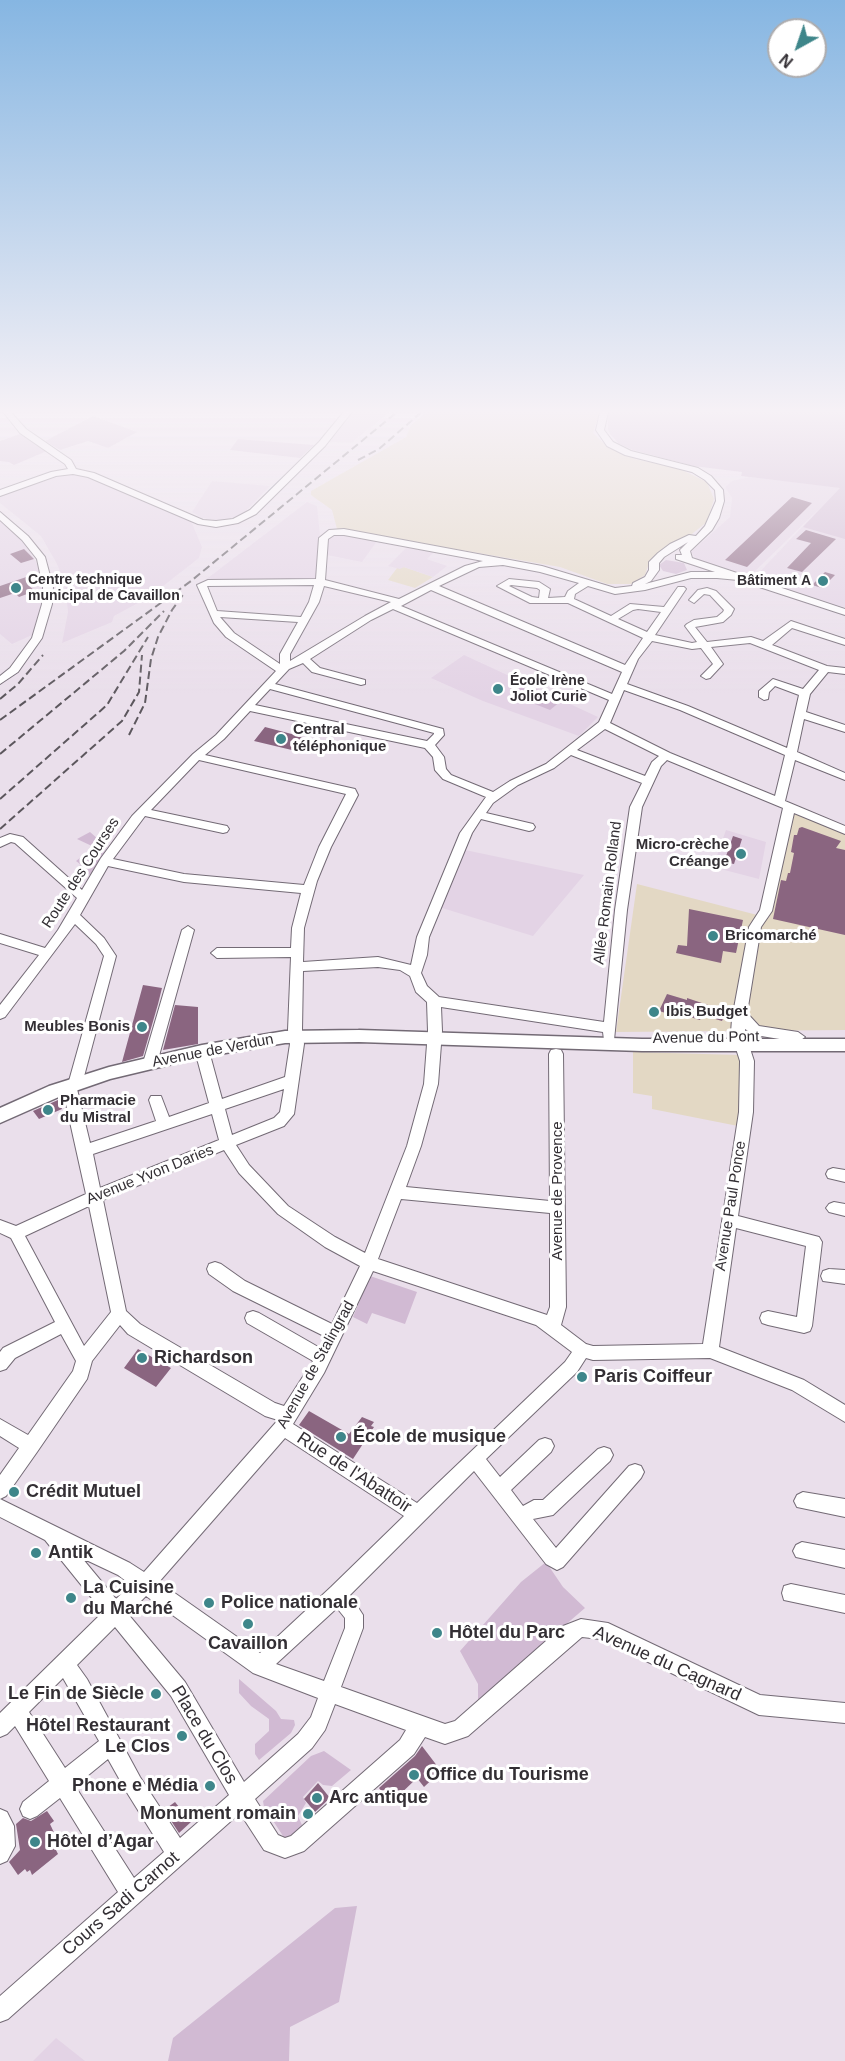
<!DOCTYPE html>
<meta charset="utf-8">
<style>
body{margin:0}
#map{position:relative;width:845px;height:2061px;overflow:hidden;background:#eadfeb;font-family:Arial,sans-serif}
canvas{display:block}
.north{position:absolute;left:767px;top:18px;width:60px;height:60px;box-sizing:border-box;background:#fff;border:2px solid #adacae;border-radius:50%;rotate:220deg;font-size:16px;font-weight:700;line-height:24px;text-align:center;color:#332f34}
.north::after{content:'';display:block;margin:auto;width:21px;height:27px;background:#3e868a;clip-path:polygon(50% 0,100% 100%,50% 72%,0 100%)}
</style>
<div id="map">
<canvas width="845" height="2061"></canvas>
<div class="north">N</div>
</div>
<script>
const context = document.querySelector('canvas').getContext('2d');
context.lineJoin = 'round';
function fill(path, color) {
  context.fillStyle = color;
  context.fill(path, 'evenodd');
}
function poly(rows) {
  const path = new Path2D();
  for (const r of rows) {
    path.moveTo(r[0], r[1]);
    for (let i = 2; i < r.length; i += 2) path.lineTo(r[i], r[i + 1]);
  }
  return path;
}
function trace(path, color, width, dash) {
  context.strokeStyle = color;
  context.lineWidth = width;
  context.lineCap = dash ? 'butt' : 'round';
  context.setLineDash(dash || []);
  context.stroke(path);
}
function drawText(font, color, halo, rows, align = 'center') {
  context.font = font + ' Arial,sans-serif';
  context.lineWidth = 6;
  context.setLineDash([]);
  context.textBaseline = 'middle';
  context.strokeStyle = halo;
  context.fillStyle = color;
  for (const [text, x, y, turn = 0] of rows) {
    context.save();
    context.translate(x, y);
    context.rotate((+turn || 0) * Math.PI / 180);
    context.textAlign = isNaN(turn) ? turn : align;
    if (halo) context.strokeText(text, 0, 0);
    context.fillText(text, 0, 0);
    context.restore();
  }
}
const commercial = poly([
 [432,408,601,408,593,433,609,448,635,459,678,468,707,482,714,499,707,522,688,537,666,546,650,560,645,575,631,584,607,584,560,567,337,529,332,510,311,495,311,491,406,437,411,425],
 [404,567,433,577,415,588,388,580,397,568],
 [795,814,845,833,845,1030,616,1032,637,884,769,918,790,817],
 [633,1052,739,1055,741,1090,738,1126,652,1109,652,1096,633,1093]
]);
const built = poly([
 [355,408,395,408,351,443,328,442],
 [67,474,80,474,93,478,191,521,202,547,199,558,149,597,114,616,112,622,62,643,68,612,65,584,57,564,41,536,0,503,0,495],
 [749,477,845,488,845,607,826,604,753,579,819,509,749,577,697,560,691,552,730,517,732,498,725,487,732,481],
 [212,481,270,486,240,517,221,521,202,518,192,512],
 [307,502,317,506,320,535,316,580,204,581],
 [0,519,20,536,28,547,36,562,44,587,42,609,32,635,12,644,0,634],
 [334,534,342,534,377,541,362,562,327,555,328,539],
 [407,547,434,552,427,559,447,566,433,577,404,567,400,569,388,566],
 [464,655,598,717,579,736,483,701,431,678],
 [726,830,766,842,759,879,713,867],
 [465,850,584,875,533,936,439,907],
 [56,2038,85,2061,33,2061]
]);
const green = poly([
 [608,408,845,408,845,539,803,527,840,488,741,476,742,472,693,466,633,450,619,444,610,434,608,430],
 [93,416,137,432,108,448,88,441,60,450,45,441],
 [20,434,47,451,14,465,9,462,0,461,0,441],
 [238,439,314,445,300,458,230,450],
 [666,560,684,563,687,570,676,574,663,571,659,565],
 [519,681,561,701,550,710,517,697,510,688],
 [90,832,107,847,90,875,79,870,80,864,76,861,94,847,77,839],
 [370,1276,417,1292,405,1324,372,1313,367,1324,353,1317],
 [546,1562,563,1587,585,1608,478,1700,478,1684,460,1651,521,1582],
 [239,1679,276,1711,281,1719,294,1720,295,1725,291,1733,259,1760,255,1754,255,1744,269,1731,269,1719,251,1706,239,1693],
 [324,1751,351,1770,332,1786,323,1785,318,1781,303,1797,306,1803,298,1816,302,1825,287,1842,264,1807,263,1801,311,1756],
 [357,1906,339,2002,290,2027,289,2061,168,2061,173,2038,335,1908]
]);
const stream = poly([
 [269,491,286,475]
]);
const building = poly([
 [792,497,812,503,747,567,725,560],
 [806,530,836,539,802,572,787,568,811,543,796,539],
 [24,549,34,559,21,563,10,554],
 [825,572,835,575,822,588,812,585],
 [38,573,39,581,28,585,35,591,19,597,15,593,0,598,0,586],
 [265,727,307,738,296,751,254,741],
 [802,827,841,841,836,848,845,850,845,935,773,919,781,880,786,881,788,873,790,873,794,853,791,852,794,835,797,835,799,828],
 [733,836,742,839,734,864,724,862],
 [689,909,743,920,736,953,723,951,721,963,676,953,678,945,687,946],
 [143,985,162,988,158,1004,143,1056,122,1062],
 [667,994,687,1000,687,998,726,1011,722,1021,702,1015,700,1020,680,1014,679,1017,659,1011],
 [175,1005,198,1007,198,1044,163,1050],
 [58,1100,62,1109,39,1119,33,1111],
 [138,1349,171,1368,156,1387,124,1368],
 [309,1411,349,1434,362,1417,374,1422,371,1426,374,1427,353,1459,299,1425],
 [422,1746,441,1771,424,1787,417,1778,391,1803,379,1788,415,1756],
 [318,1783,330,1798,315,1812,304,1799],
 [175,1802,191,1822,179,1833,164,1810],
 [47,1811,54,1821,50,1824,57,1839,53,1844,58,1854,32,1875,30,1870,27,1872,25,1869,18,1875,9,1862,20,1850,16,1824,23,1818,31,1821]
]);
const minor = poly([
 [0,408,7,408,26,429,71,460,76,469,94,473,203,520,216,521,233,519,250,510,319,442,347,408,355,408,325,446,256,514,238,523,216,527,198,524,88,477,73,474,56,476,0,496,0,490,51,472,68,469,65,464,20,433,0,408],
 [601,408,609,408,604,430,613,442,631,451,698,468,711,476,723,490,724,501,719,518,712,530,690,551,692,558,845,609,845,615,738,580,717,578,691,578,645,590,615,594,588,586,575,594,574,599,611,616,630,604,664,607,678,587,684,587,686,589,655,635,692,643,697,642,685,626,687,624,694,620,717,617,723,612,724,610,710,595,704,594,694,603,689,600,698,590,707,588,716,591,734,609,731,615,723,622,695,627,707,642,751,637,763,641,791,621,845,639,845,645,792,628,772,645,827,666,845,668,845,674,828,672,810,694,806,712,845,725,845,732,804,719,797,752,845,773,845,780,795,760,785,801,845,826,845,834,794,813,772,911,761,927,747,1013,759,1026,798,1032,805,1037,798,1042,755,1035,745,1029,745,1033,754,1061,753,1112,738,1216,819,1237,822,1242,812,1326,810,1331,804,1333,768,1325,762,1323,760,1318,762,1313,768,1311,797,1317,806,1246,736,1228,719,1347,804,1380,845,1405,845,1422,792,1390,710,1358,593,1360,586,1358,577,1372,486,1459,500,1477,539,1440,545,1438,551,1440,554,1446,551,1452,511,1490,523,1506,534,1500,543,1500,598,1449,604,1447,610,1449,613,1455,610,1461,553,1515,533,1519,556,1548,629,1466,635,1464,641,1466,644,1472,641,1478,563,1567,557,1570,546,1564,474,1471,350,1595,363,1615,363,1628,341,1687,445,1724,455,1721,563,1626,581,1619,608,1623,760,1695,845,1703,845,1723,759,1715,600,1639,582,1637,468,1736,445,1744,425,1737,414,1754,304,1851,285,1858,264,1850,240,1813,8,2019,0,2022,0,1996,118,1892,60,1798,37,1816,30,1819,23,1816,20,1809,23,1802,49,1781,15,1726,7,1734,0,1737,0,1713,103,1612,45,1540,0,1517,0,1499,130,1563,144,1572,278,1420,265,1416,128,1334,120,1325,92,1361,87,1379,37,1452,6,1496,0,1499,0,1475,19,1448,0,1436,0,1419,28,1435,73,1371,76,1361,61,1334,15,1358,6,1369,0,1371,0,1352,3,1348,55,1322,11,1238,0,1233,0,1220,16,1226,86,1194,62,1086,64,1082,69,1081,104,956,96,944,75,924,5,1017,0,1019,0,1005,39,955,0,943,0,934,45,948,58,930,77,898,15,843,11,842,0,847,0,838,10,834,23,837,82,890,101,858,132,816,193,754,216,735,276,671,226,637,214,623,197,585,208,580,316,579,319,538,329,530,344,529,542,566,615,588,632,586,633,583,645,577,649,570,649,562,658,553,670,544,689,535,696,536,705,526,716,501,715,490,705,480,692,472,625,455,607,446,596,430,601,408],
 [334,535,344,535,483,561,465,566,399,599,325,580,328,539,334,535],
 [688,542,680,550,682,555,676,555,676,559,715,572,691,572,645,584,651,581,659,570,659,563,664,557,688,542],
 [503,565,540,572,579,583,568,591,565,597,548,598,550,589,539,582,509,579,497,586,530,603,568,603,643,638,625,665,439,586,479,567,503,565],
 [314,585,309,602,301,617,217,611,207,586,314,585],
 [511,585,537,588,540,590,539,598,532,597,509,586,511,585],
 [324,586,391,602,365,616,290,661,290,654,319,602,324,586],
 [431,590,622,672,612,694,401,606,431,590],
 [393,609,609,700,599,722,546,764,510,781,493,792,451,775,446,769,444,757,435,745,444,735,443,729,275,684,289,669,303,663,312,672,361,685,365,684,365,680,320,668,310,659,371,620,393,609],
 [638,609,661,612,647,632,618,619,633,610,638,609],
 [220,617,298,622,280,654,280,664,234,633,220,617],
 [652,641,692,649,701,648,713,664,701,676,706,679,710,678,723,664,711,647,750,643,819,670,803,689,773,679,759,691,759,697,764,700,768,699,769,692,775,686,799,695,787,748,688,706,627,684,638,659,652,641],
 [270,689,434,733,434,734,427,741,255,705,270,689],
 [624,690,680,710,785,755,775,796,670,753,610,723,624,690],
 [250,711,425,748,433,757,435,770,443,779,486,797,460,833,417,937,411,965,378,957,303,962,304,928,317,881,331,847,358,795,355,789,205,755,224,739,250,711],
 [605,729,659,756,652,762,645,776,577,750,605,729],
 [571,755,642,783,630,807,615,910,604,1022,439,997,427,986,421,973,427,955,429,937,472,833,481,819,529,831,533,830,535,827,533,824,486,813,493,803,518,785,554,768,571,755],
 [199,760,346,794,319,847,304,885,184,874,113,859,145,816,223,833,227,832,229,829,227,826,151,810,199,760],
 [667,760,783,808,760,910,749,927,732,1019,731,1033,740,1061,739,1112,703,1344,593,1346,586,1344,561,1325,566,1307,563,1054,561,1050,556,1049,551,1050,549,1054,550,1201,406,1187,421,1146,438,1084,442,1031,441,1007,603,1032,604,1040,614,1040,627,910,642,807,661,766,667,760],
 [108,866,184,882,301,893,292,928,291,948,217,948,211,953,217,958,291,957,288,1030,290,1044,285,1077,222,1099,209,1051,207,1047,202,1046,197,1047,195,1051,209,1103,169,1117,161,1096,151,1096,149,1100,156,1121,90,1143,77,1089,82,1084,116,956,104,938,80,915,108,866],
 [378,967,400,970,410,976,416,992,427,1002,428,1031,424,1084,407,1146,365,1253,335,1237,288,1206,249,1165,236,1145,284,1126,294,1114,304,1044,302,1030,303,971,378,967],
 [284,1089,280,1112,274,1118,232,1135,225,1109,284,1089],
 [212,1114,219,1140,100,1188,93,1154,212,1114],
 [224,1150,239,1173,278,1214,325,1247,360,1266,332,1324,245,1281,221,1264,215,1262,209,1264,207,1269,209,1274,233,1291,326,1337,320,1348,259,1313,253,1311,247,1313,245,1318,247,1323,313,1361,284,1406,275,1403,140,1324,126,1311,103,1200,224,1150],
 [401,1199,550,1213,550,1307,547,1315,378,1259,401,1199],
 [89,1206,111,1312,84,1346,25,1236,89,1206],
 [373,1271,536,1325,572,1352,565,1362,417,1503,293,1424,324,1373,373,1271],
 [285,1438,404,1516,331,1587,260,1653,159,1582,285,1438],
 [82,1558,118,1575,131,1585,116,1599,82,1558],
 [146,1596,253,1673,318,1698,311,1717,298,1734,244,1782,185,1682,128,1614,146,1596],
 [337,1608,345,1618,345,1628,324,1681,276,1664,337,1608],
 [115,1627,171,1696,229,1795,180,1838,140,1777,87,1679,77,1665,115,1627],
 [63,1678,99,1741,65,1768,29,1712,63,1678],
 [335,1704,406,1730,400,1740,291,1836,285,1838,278,1835,255,1799,312,1748,325,1730,335,1704],
 [108,1759,126,1791,164,1852,134,1878,75,1786,108,1759],
 [0,512,28,536,45,557,53,587,52,604,42,638,18,672,0,684,0,676,10,668,32,638,42,604,43,587,37,559,22,540,0,520,0,512],
 [188,926,194,930,157,1063,155,1067,150,1068,145,1067,143,1063,182,930,188,926],
 [833,1168,845,1170,845,1182,828,1178,826,1174,828,1170,833,1168],
 [834,1202,845,1204,845,1216,829,1212,826,1208,829,1204,834,1202],
 [829,1269,845,1270,845,1284,823,1281,821,1276,823,1271,829,1269],
 [803,1492,845,1499,845,1517,797,1507,794,1501,797,1495,803,1492],
 [802,1542,845,1550,845,1568,796,1557,793,1551,796,1545,802,1542],
 [791,1584,845,1595,845,1613,784,1600,782,1593,784,1586,791,1584],
 [0,1809,7,1812,14,1826,15,1846,7,1861,0,1864,0,1809]
]);
const major = poly([
 [359,1030,642,1039,845,1039,845,1051,642,1051,359,1042,285,1043,202,1057,110,1079,61,1096,0,1123,0,1108,49,1086,109,1067,202,1045,285,1031,359,1030]
]);
const rail = poly([
 [358,460,379,449,426,408],
 [0,699,18,684,43,655],
 [0,720,191,581,402,408],
 [129,735,145,703,151,659,158,637,172,610,185,592],
 [0,754,124,651,164,611],
 [0,799,107,705,148,637],
 [0,829,122,721,139,692,142,655]
]);
const markers = [
 [823,581,6,"#3e868a"],
 [16,588,6,"#3e868a"],
 [498,689,6,"#3e868a"],
 [281,739,6,"#3e868a"],
 [741,854,6,"#3e868a"],
 [713,936,6,"#3e868a"],
 [654,1012,6,"#3e868a"],
 [142,1027,6,"#3e868a"],
 [48,1110,6,"#3e868a"],
 [142,1358,6,"#3e868a"],
 [582,1377,6,"#3e868a"],
 [341,1437,6,"#3e868a"],
 [14,1492,6,"#3e868a"],
 [36,1553,6,"#3e868a"],
 [71,1598,6,"#3e868a"],
 [209,1603,6,"#3e868a"],
 [248,1624,6,"#3e868a"],
 [437,1633,6,"#3e868a"],
 [156,1694,6,"#3e868a"],
 [182,1736,6,"#3e868a"],
 [414,1775,6,"#3e868a"],
 [210,1786,6,"#3e868a"],
 [317,1798,6,"#3e868a"],
 [308,1814,6,"#3e868a"],
 [35,1842,6,"#3e868a"]
];
const farPoinames = [
 ["Centre technique",28,580],
 ["municipal de Cavaillon",28,596],
 ["Bâtiment A",811,581,"right"],
 ["École Irène",510,681],
 ["Joliot Curie",510,697]
];
const poiNames = [
 ["Central",293,730],
 ["téléphonique",293,747],
 ["Micro-crèche",729,845,"right"],
 ["Créange",729,862,"right"],
 ["Bricomarché",725,936],
 ["Ibis Budget",666,1012],
 ["Meubles Bonis",130,1027,"right"],
 ["Pharmacie",60,1101],
 ["du Mistral",60,1118]
];
const streetNames = [
 ["Route des Courses",81,873,-57],
 ["Allée Romain Rolland",608,893,-83],
 ["Avenue du Pont",706,1038,-1],
 ["Avenue de Verdun",213,1051,-11],
 ["Avenue Yvon Daries",150,1175,-22],
 ["Avenue de Provence",558,1191,-90],
 ["Avenue Paul Ponce",731,1206,-81],
 ["Avenue de Stalingrad",316,1365,-61]
];
const nearPoinames = [
 ["Richardson",154,1358],
 ["Paris Coiffeur",594,1377],
 ["École de musique",353,1437],
 ["Crédit Mutuel",26,1492],
 ["Antik",48,1553],
 ["La Cuisine",83,1588],
 ["du Marché",83,1609],
 ["Police nationale",221,1603],
 ["Hôtel du Parc",449,1633],
 ["Cavaillon",248,1644,"center"],
 ["Le Fin de Siècle",144,1694,"right"],
 ["Hôtel Restaurant",170,1726,"right"],
 ["Le Clos",170,1747,"right"],
 ["Office du Tourisme",426,1775],
 ["Phone e Média",198,1786,"right"],
 ["Arc antique",329,1798],
 ["Monument romain",296,1814,"right"],
 ["Hôtel d’Agar",47,1842]
];
const nearStreetnames = [
 ["Rue de l'Abattoir",354,1473,33],
 ["Avenue du Cagnard",667,1664,24],
 ["Place du Clos",204,1735,59],
 ["Cours Sadi Carnot",121,1904,-41]
];
fill(commercial, '#e3d8c4');
fill(built, '#e3d3e5');
fill(green, '#d1bad3');
trace(stream, '#93bad9', 2);
fill(building, '#8a6580');
trace(minor, '#736a75', 2);
trace(major, '#736a75', 3);
fill(minor, '#fff');
fill(major, '#fff');
trace(rail, '#5c575d', 2, [8, 4]);
const sky = context.createLinearGradient(0, 0, 0, 697);
sky.addColorStop(0, '#86b6e2');
sky.addColorStop(0.59, '#f6f1f6');
sky.addColorStop(1, '#f6f1f600');
context.fillStyle = sky;
context.fillRect(0, 0, 845, 697);
for (const [x, y, r, color] of markers) {
  const dot = new Path2D();
  dot.arc(x, y, r, 0, 2 * Math.PI);
  context.fillStyle = color;
  context.fill(dot);
  trace(dot, '#fff', 2);
}
drawText('bold 14px', '#332f34', '#fff', farPoinames, 'left');
drawText('bold 15px', '#332f34', '#fff', poiNames, 'left');
drawText('15px', '#332f34', '#fff', streetNames);
drawText('bold 18px', '#332f34', '#fff', nearPoinames, 'left');
drawText('18px', '#332f34', '#fff', nearStreetnames);
</script>
